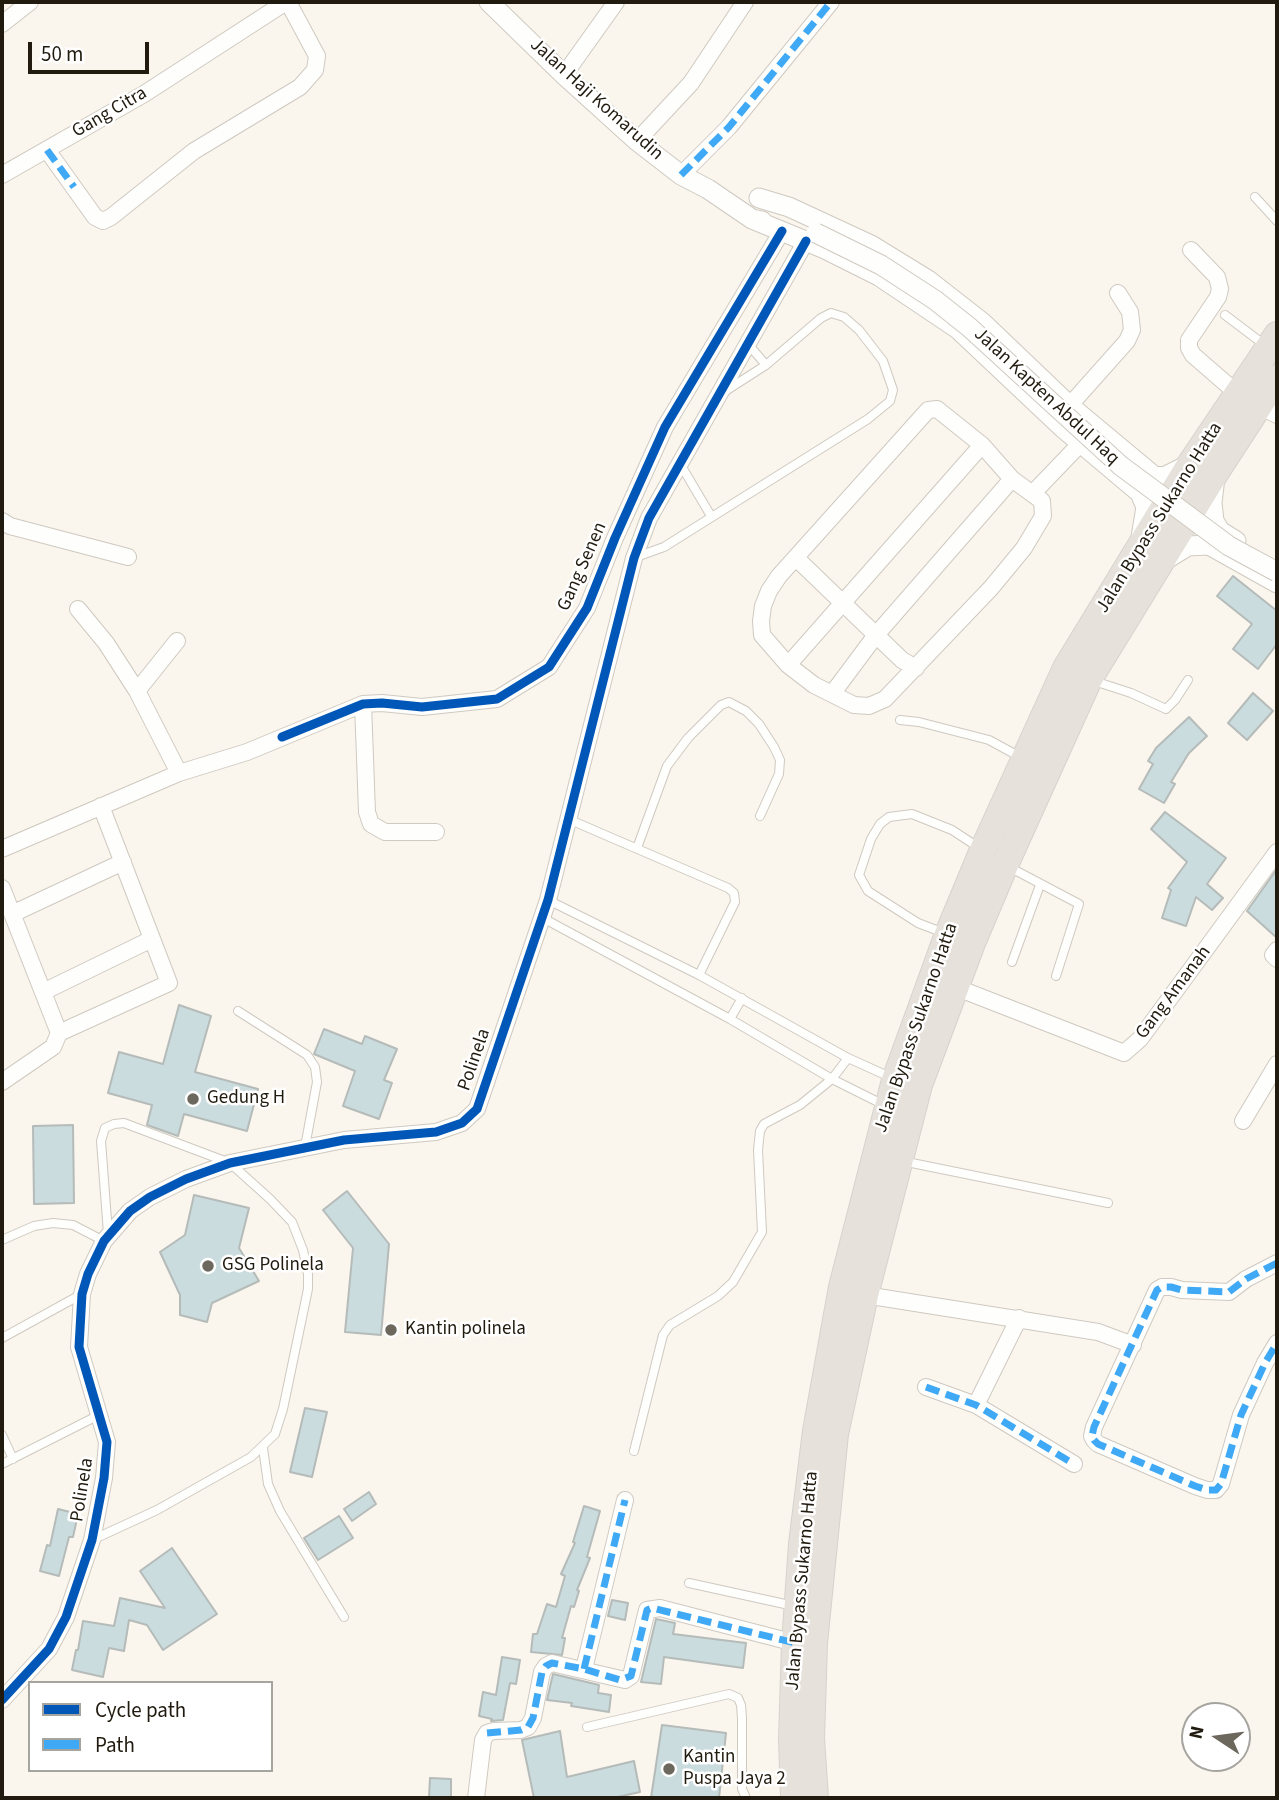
<!DOCTYPE html>
<style>
body{margin:0}
#map{position:relative;width:1279px;height:1800px;overflow:hidden;background:#faf6ee;font-family:"Source Sans 3",sans-serif}
canvas{display:block}
.frame{position:absolute;inset:0;border:4px solid #211b0f;pointer-events:none}
.legend{position:absolute;left:28px;top:1681px;width:245px;height:91px;box-sizing:border-box;background:#fff;border:2px solid #a6a49f;margin:0;padding:9px 12px;list-style:none;font-size:21px;color:#211b0f}
.legend li{display:flex;align-items:center;gap:14px;height:35px}
.legend b{width:35px;border:2px solid #a6a49f}
.north{position:absolute;left:1181px;top:1702px;width:70px;height:70px;box-sizing:border-box;background:#fff;border:2px solid #a6a49f;border-radius:50%;rotate:283deg;font-size:19px;font-weight:700;line-height:28px;text-align:center;color:#211b0f}
.north::after{content:'';display:block;margin:auto;width:24px;height:32px;background:#6d685d;clip-path:polygon(50% 0,100% 100%,50% 72%,0 100%)}
.scale{position:absolute;left:28px;top:42px;width:121px;height:32px;box-sizing:border-box;border:4px solid #211b0f;border-top:0;padding-left:9px;font-size:21px;line-height:24px;white-space:nowrap;color:#211b0f;-webkit-text-stroke:5px #fff;paint-order:stroke}
</style>
<div id="map">
<canvas width="1279" height="1800"></canvas>
<div class="frame"></div>
<ul class="legend">
<li><b style="height:9px;background:#0057b8"></b>Cycle path</li>
<li><b style="height:9px;background:#3fa9f5"></b>Path</li>
</ul>
<div class="north">N</div>
<div class="scale">50 m</div>
</div>
<script>
const context = document.querySelector('canvas').getContext('2d');
context.lineJoin = 'round';
function fill(path, color) {
  context.fillStyle = color;
  context.fill(path, 'evenodd');
}
function poly(rows) {
  const path = new Path2D();
  for (const r of rows) {
    path.moveTo(r[0], r[1]);
    for (let i = 2; i < r.length; i += 2) path.lineTo(r[i], r[i + 1]);
  }
  return path;
}
function trace(path, color, width, dash) {
  context.strokeStyle = color;
  context.lineWidth = width;
  context.lineCap = dash ? 'butt' : 'round';
  context.setLineDash(dash || []);
  context.stroke(path);
}
function drawText(font, color, halo, rows, align = 'center') {
  context.font = font + ' "Source Sans 3",sans-serif';
  context.lineWidth = 5;
  context.setLineDash([]);
  context.textBaseline = 'middle';
  context.strokeStyle = halo;
  context.fillStyle = color;
  for (const [text, x, y, turn = 0] of rows) {
    context.save();
    context.translate(x, y);
    context.rotate((+turn || 0) * Math.PI / 180);
    context.textAlign = isNaN(turn) ? turn : align;
    if (halo) context.strokeText(text, 0, 0);
    context.fillText(text, 0, 0);
    context.restore();
  }
}
const building = poly([
 [1233,576,1277,611,1277,644,1258,669,1233,649,1252,624,1217,596,1233,576],
 [1253,693,1273,711,1247,740,1228,723,1253,693],
 [1189,717,1207,736,1189,753,1171,782,1175,784,1164,803,1139,789,1153,764,1148,761,1156,748,1189,717],
 [1165,812,1226,858,1207,884,1223,898,1212,910,1196,897,1186,926,1162,918,1171,890,1168,888,1187,862,1151,829,1165,812],
 [1277,869,1277,938,1247,911,1277,869],
 [179,1005,211,1016,195,1072,258,1089,247,1131,184,1114,178,1136,147,1125,152,1105,108,1093,119,1052,163,1064,179,1005],
 [324,1029,362,1044,365,1036,397,1049,384,1080,392,1083,379,1119,343,1106,355,1071,314,1054,324,1029],
 [73,1125,74,1203,34,1204,33,1126,73,1125],
 [347,1191,389,1244,381,1335,345,1332,353,1248,323,1210,347,1191],
 [194,1195,249,1208,239,1248,259,1281,212,1303,207,1322,180,1315,180,1295,160,1252,185,1235,194,1195],
 [305,1408,327,1412,312,1477,290,1472,305,1408],
 [369,1492,376,1504,352,1521,344,1509,369,1492],
 [584,1506,600,1511,587,1557,590,1558,577,1590,579,1591,574,1607,571,1606,562,1638,565,1638,562,1655,531,1652,533,1634,537,1634,547,1604,556,1607,565,1576,561,1574,575,1543,573,1542,584,1506],
 [58,1509,78,1514,73,1537,69,1537,59,1576,40,1571,47,1545,50,1546,58,1509],
 [339,1516,353,1538,318,1560,304,1538,339,1516],
 [172,1548,217,1614,163,1650,147,1625,129,1620,124,1651,109,1648,103,1677,72,1670,76,1650,78,1650,83,1621,114,1626,120,1598,165,1608,140,1571,172,1548],
 [612,1600,628,1603,625,1620,608,1616,612,1600],
 [656,1619,675,1623,673,1634,746,1643,743,1668,664,1657,661,1684,641,1682,656,1619],
 [502,1657,520,1660,516,1684,510,1683,503,1720,491,1721,492,1719,479,1716,483,1692,496,1695,502,1657],
 [553,1674,599,1685,598,1693,611,1695,609,1712,571,1706,572,1703,547,1700,553,1674],
 [662,1725,726,1733,719,1798,651,1798,662,1725],
 [560,1731,567,1777,634,1761,640,1792,613,1798,534,1798,522,1740,560,1731],
 [430,1778,451,1779,451,1798,429,1798,430,1778]
]);
const service = poly([
 [1255,197,1277,221],
 [1225,315,1266,346],
 [748,344,766,365],
 [679,462,711,516],
 [636,557,664,547,868,419,890,401,893,390,883,361,859,330,844,317,831,313,821,318,766,365,724,392],
 [1091,680,1131,693,1166,709,1175,700,1188,680],
 [900,720,919,722,989,740,1022,758],
 [568,819,728,888,734,893,735,902,699,975],
 [637,848,667,766,688,738,721,705,729,702,746,711,759,724,774,747,780,760,779,774,760,816],
 [1009,867,1079,904,1056,976],
 [548,900,699,975,848,1058,890,1077],
 [541,917,730,1019,832,1079,886,1106],
 [944,933,918,923,868,891,859,875,871,839,880,824,889,817,912,814,952,830,981,849],
 [1012,962,1040,885],
 [238,1011,307,1055,315,1067,317,1082,305,1147],
 [730,1019,742,998],
 [902,1161,1108,1203],
 [2,1240,34,1226,53,1223,73,1225,104,1241],
 [2,1338,82,1294],
 [2,1435,13,1459],
 [263,1448,268,1484,280,1511,344,1617],
 [634,1451,663,1335,670,1325,718,1296,733,1282,762,1232,758,1150,760,1131,764,1124,800,1105,832,1079,848,1058],
 [2,1464,99,1415],
 [92,1540,157,1510,251,1457,275,1434,283,1409,308,1289,308,1274,303,1250,292,1222,270,1199,230,1163,124,1123,114,1124,105,1128,101,1141,108,1233],
 [689,1583,794,1606],
 [587,1727,729,1694,738,1698,741,1705,742,1718,742,1789,746,1798]
]);
const minor = poly([
 [2,24,30,2],
 [564,75,616,2],
 [637,141,691,83,745,2],
 [47,150,95,217,103,221,111,217,194,151,300,87,315,70,317,56,288,2],
 [2,175,144,94,286,2],
 [681,175,729,127,831,2],
 [1191,250,1217,277,1220,289,1218,297,1189,340,1189,348,1193,355,1238,394],
 [1259,406,1277,415],
 [937,409,982,445,1012,479,1042,501,1043,516,1024,548,991,588,885,699,869,706,854,705,814,685,788,665,762,635,761,621,763,606,769,591,779,576,928,410,937,409],
 [1062,414,1127,341,1132,330,1130,312,1118,293],
 [1033,493,1081,443],
 [2,521,10,526,128,557],
 [796,558,902,660,916,668],
 [78,609,106,643,137,691,179,773],
 [788,665,982,445],
 [137,691,177,641],
 [832,694,876,635,1012,479],
 [363,704,367,812,371,824,385,832,436,832],
 [2,849,179,773,247,752,363,704,382,703,422,707,497,699,549,667,587,608,615,538,665,427,782,231],
 [2,888,59,1033,53,1047,2,1082],
 [12,914,123,862],
 [1277,950,1273,955,1277,959],
 [955,987,1124,1053,1140,1039,1277,852],
 [43,992,152,939],
 [59,1033,169,983,101,806],
 [1243,1121,1277,1064],
 [1277,1263,1246,1279,1229,1292,1182,1290,1171,1287,1162,1287,1157,1290,1094,1427,1092,1436,1094,1440,1098,1444,1195,1486,1207,1490,1216,1490,1221,1484,1241,1415,1265,1363,1277,1343],
 [865,1295,1098,1332,1133,1345],
 [926,1387,976,1405,1074,1464],
 [976,1405,1019,1318],
 [584,1669,625,1500],
 [2,1700,49,1649,66,1617,92,1540,104,1478,107,1442,79,1347,82,1294,88,1274,104,1241,130,1211,150,1197,186,1179,230,1163,344,1140,436,1132,462,1123,477,1109,548,900,634,558,649,518,806,241],
 [476,1798,483,1740,487,1733,494,1731,521,1730,528,1727,533,1718,542,1672,546,1666,552,1663,625,1680,631,1676,647,1610,660,1608,795,1643]
]);
const tertiary = poly([
 [489,2,564,75,637,141,681,175,708,189,752,219,762,221],
 [759,198,789,207,871,245,928,280,983,323,1070,406,1154,476,1164,477,1190,464],
 [752,219,825,249,879,276,958,329,1064,429,1140,493,1146,507,1141,537],
 [1215,477,1212,503,1214,521,1220,531,1236,541],
 [1165,560,1188,546,1209,545,1277,583]
]);
const trunk = poly([
 [794,1798,792,1739,795,1643,802,1544,816,1431,842,1287,895,1080,948,934,983,850,1066,668,1191,463,1277,335],
 [815,1798,811,1739,814,1643,835,1434,865,1295,919,1085,972,943,1005,865,1089,679,1216,472,1277,378]
]);
const tertiaryBridge = poly([
 [816,233,881,265,935,300,969,327,1121,466,1229,546,1277,572]
]);
const quiet = poly([
 [47,150,74,187],
 [681,175,729,127,831,2],
 [1277,1263,1246,1279,1229,1292,1182,1290,1171,1287,1162,1287,1157,1290,1094,1427,1092,1436,1094,1440,1098,1444,1195,1486,1207,1490,1216,1490,1221,1484,1241,1415,1265,1363,1277,1343],
 [926,1387,976,1405,1074,1464],
 [584,1669,625,1500],
 [487,1733,521,1730,528,1727,533,1718,542,1672,546,1666,552,1663,584,1669,620,1680,631,1676,647,1610,652,1608,795,1643]
]);
const cycleway = poly([
 [282,737,363,704,382,703,422,707,497,699,549,667,587,608,615,538,665,427,782,231],
 [2,1700,49,1649,66,1617,92,1540,104,1478,107,1442,79,1347,82,1294,88,1274,104,1241,130,1211,150,1197,186,1179,230,1163,344,1140,436,1132,462,1123,477,1109,548,900,634,558,649,518,806,241]
]);
const markers = [
 [193,1099,7,"#6d685d"],
 [208,1266,7,"#6d685d"],
 [391,1330,7,"#6d685d"],
 [669,1769,7,"#6d685d"]
];
const streetNames = [
 ["Jalan Haji Komarudin",596,100,42],
 ["Gang Citra",110,113,-30],
 ["Jalan Kapten Abdul Haq",1046,397,43],
 ["Jalan Bypass Sukarno Hatta",1160,518,-58],
 ["Gang Senen",583,567,-66],
 ["Gang Amanah",1174,993,-53],
 ["Jalan Bypass Sukarno Hatta",917,1028,-71],
 ["Polinela",475,1060,-71],
 ["Polinela",83,1490,-81],
 ["Jalan Bypass Sukarno Hatta",803,1581,-85]
];
const poiNames = [
 ["Gedung H",207,1099],
 ["GSG Polinela",222,1266],
 ["Kantin polinela",405,1330],
 ["Kantin",683,1758],
 ["Puspa Jaya 2",683,1780]
];
fill(building, '#cbdcde');
trace(building, '#b5bbb9', 2);
trace(service, '#cfc9c0', 10);
trace(minor, '#cfc9c0', 18);
trace(tertiary, '#cfc9c0', 21);
trace(trunk, '#d5d3cd', 28);
trace(service, '#fefefc', 8);
trace(minor, '#fefefc', 16);
trace(tertiary, '#fefefc', 19);
trace(trunk, '#e6e2db', 26);
trace(tertiaryBridge, '#cfc9c0', 21, []);
trace(tertiaryBridge, '#fefefc', 19);
trace(quiet, '#3fa9f5', 7, [14, 7]);
trace(cycleway, '#0057b8', 9);
for (const [x, y, r, color] of markers) {
  const dot = new Path2D();
  dot.arc(x, y, r, 0, 2 * Math.PI);
  context.fillStyle = color;
  context.fill(dot);
  trace(dot, '#fff', 2.5);
}
drawText('19px', '#211b0f', '#fff', streetNames);
drawText('19px', '#211b0f', '#fff', poiNames, 'left');
</script>
